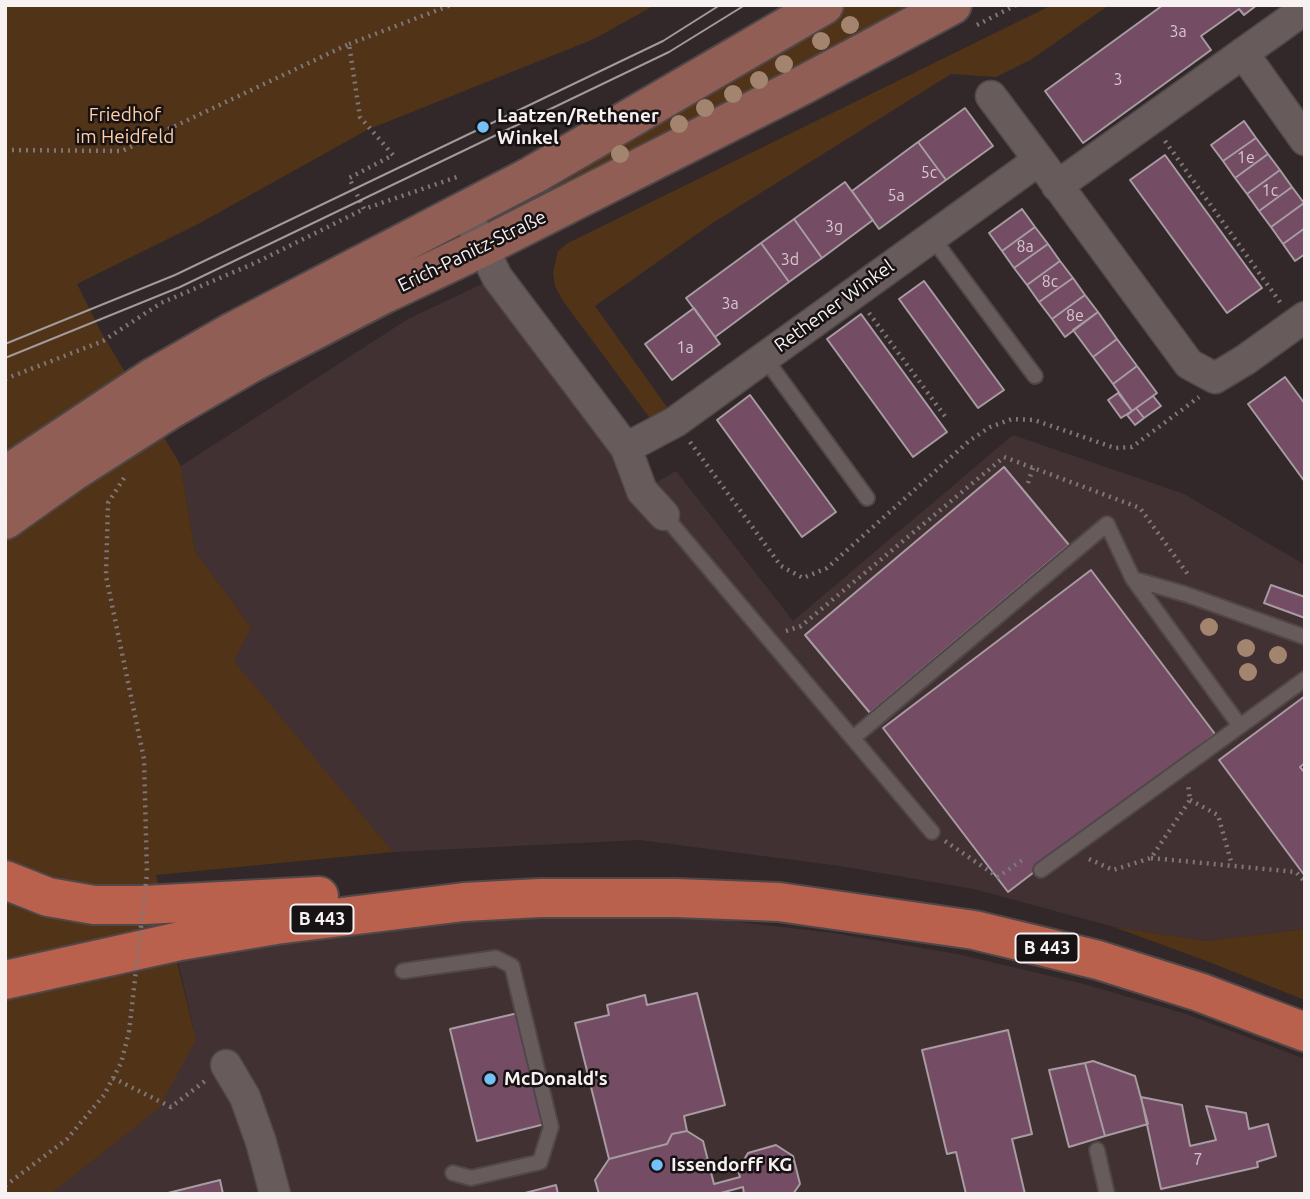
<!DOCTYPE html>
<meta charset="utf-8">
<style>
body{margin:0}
#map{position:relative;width:1310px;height:1199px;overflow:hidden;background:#32282a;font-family:Ubuntu,sans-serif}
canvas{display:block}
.frame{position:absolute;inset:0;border:7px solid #f8f1f2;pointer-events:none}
</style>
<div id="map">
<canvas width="1310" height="1199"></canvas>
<div class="frame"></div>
</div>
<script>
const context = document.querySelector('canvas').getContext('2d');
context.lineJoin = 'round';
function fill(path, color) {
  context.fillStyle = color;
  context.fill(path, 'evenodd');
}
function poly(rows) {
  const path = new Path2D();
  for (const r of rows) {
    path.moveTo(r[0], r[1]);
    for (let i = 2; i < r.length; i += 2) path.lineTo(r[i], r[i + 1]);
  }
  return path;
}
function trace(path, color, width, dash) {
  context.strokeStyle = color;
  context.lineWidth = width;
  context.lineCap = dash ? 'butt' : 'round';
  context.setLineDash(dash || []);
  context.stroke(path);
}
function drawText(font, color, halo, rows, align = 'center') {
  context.font = font + ' Ubuntu,sans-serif';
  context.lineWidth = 5;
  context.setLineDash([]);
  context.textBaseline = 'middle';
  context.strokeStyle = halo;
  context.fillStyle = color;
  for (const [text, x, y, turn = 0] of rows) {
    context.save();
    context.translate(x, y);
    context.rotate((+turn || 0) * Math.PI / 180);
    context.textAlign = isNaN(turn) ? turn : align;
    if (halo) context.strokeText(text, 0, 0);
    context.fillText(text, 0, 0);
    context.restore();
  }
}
const built = poly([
 [497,277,643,490,676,471,793,621,1013,435,1184,494,1305,565,1305,929,1206,941,1114,927,974,889,840,866,640,840,393,852,233,661,251,627,195,551,181,466,408,319],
 [599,906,833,933,957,954,1084,984,1186,1014,1305,1059,1305,1194,51,1194,110,1147,196,1040,177,956,377,922]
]);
const green = poly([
 [5,5,655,5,594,39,367,130,200,223,77,284,101,332,181,466,195,551,251,627,234,661,393,852,156,875,196,1040,159,1108,51,1194,5,1194],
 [824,5,952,5,540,218,520,182],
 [1052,5,1109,5,1032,59,996,77,951,74,714,222,595,306,669,410,652,421,563,301,555,286,553,273,558,251,568,243],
 [1114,927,1206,941,1305,929,1305,1000,1209,962]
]);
const building = poly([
 [1163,5,1257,5,1244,15,1239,9,1201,36,1211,50,1083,143,1045,91,1163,5],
 [965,108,993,146,946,180,918,142,965,108],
 [1244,121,1256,138,1223,161,1211,145,1244,121],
 [1256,138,1268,154,1235,178,1223,161,1256,138],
 [918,142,946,180,879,229,852,191,918,142],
 [1268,154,1280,170,1247,194,1235,178,1268,154],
 [1165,155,1262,288,1227,313,1130,180,1165,155],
 [1280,170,1292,187,1259,211,1247,194,1280,170],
 [845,182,873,220,822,258,794,219,845,182],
 [1292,187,1304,203,1271,227,1259,211,1292,187],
 [1304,203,1305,228,1283,244,1271,227,1304,203],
 [1022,209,1035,227,1002,251,989,233,1022,209],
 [794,219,822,258,789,282,761,243,794,219],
 [1035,227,1048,244,1014,268,1002,251,1035,227],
 [1305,228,1305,254,1295,261,1283,244,1305,228],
 [761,243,789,282,715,337,686,298,761,243],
 [1048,244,1060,261,1027,285,1014,268,1048,244],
 [1060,261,1073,278,1039,302,1027,285,1060,261],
 [1073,278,1085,295,1052,319,1039,302,1073,278],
 [924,281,1004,390,978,408,899,299,924,281],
 [1085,295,1098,312,1065,337,1052,319,1085,295],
 [694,308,720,344,672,380,645,344,694,308],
 [1098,312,1117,339,1093,357,1073,330,1098,312],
 [861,314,947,432,913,457,827,339,861,314],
 [1117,339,1137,366,1113,384,1093,357,1117,339],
 [1137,366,1157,393,1132,411,1113,384,1137,366],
 [1285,377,1305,404,1305,482,1248,404,1285,377],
 [1118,393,1132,411,1121,418,1108,400,1118,393],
 [750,395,836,512,802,537,717,420,750,395],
 [1153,396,1161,406,1144,418,1136,408,1153,396],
 [1136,408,1144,418,1135,425,1127,415,1136,408],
 [1004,467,1069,545,870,713,805,635,1004,467],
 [1091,570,1215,734,1008,892,883,728,1091,570],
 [1271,585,1305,597,1305,618,1264,603,1271,585],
 [1305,696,1305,763,1300,767,1305,773,1305,876,1219,760,1305,696],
 [697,993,725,1105,684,1116,687,1131,672,1134,667,1144,609,1159,575,1023,609,1015,607,1005,645,995,647,1005,697,993],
 [518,1013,545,1124,477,1141,450,1029,518,1013],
 [1008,1030,1032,1134,1012,1139,1025,1194,966,1194,956,1152,947,1154,922,1050,1008,1030],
 [1093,1061,1135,1076,1148,1124,1105,1136,1085,1063,1093,1061],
 [1085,1063,1105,1136,1069,1147,1049,1070,1085,1063],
 [1141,1097,1182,1105,1190,1146,1216,1140,1206,1106,1246,1113,1249,1129,1268,1124,1276,1156,1257,1162,1258,1167,1161,1189,1141,1097],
 [687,1131,703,1141,714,1184,740,1177,738,1170,748,1153,776,1145,793,1156,800,1184,793,1194,744,1194,743,1187,717,1194,599,1194,595,1180,609,1159,667,1144,672,1134,687,1131],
 [220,1180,223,1194,164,1194,220,1180],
 [556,1185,558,1194,521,1194,556,1185]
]);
const path = poly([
 [977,25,1016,5],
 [349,44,451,5],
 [1165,141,1282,305],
 [5,150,122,151,349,44,360,117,393,155,349,178,364,209,460,176],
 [869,313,947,419],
 [5,379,103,341,161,303,255,263,364,209],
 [690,442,781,566,803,578,827,568,969,441,990,427,1012,419,1034,420,1115,448,1132,447,1199,397],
 [124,478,108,503,106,576,144,759,147,874],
 [1028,483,1033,468],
 [786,631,801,626,1004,457,1140,508,1189,576],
 [1190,800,1218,815,1232,865],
 [945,841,998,877,1025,858],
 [1151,858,1296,872,1305,882],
 [1089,859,1113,870,1151,858,1190,800,1188,784],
 [113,1078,171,1107,205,1081],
 [5,1186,67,1139,104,1095,121,1063,129,1032]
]);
const service = poly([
 [931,236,1035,376],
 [764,357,867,498],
 [664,515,932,832],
 [1133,579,1185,594,1305,637],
 [853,738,1107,524,1133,579,1240,726],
 [1041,870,1305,679],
 [403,971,496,958,512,966,551,1127,540,1162,471,1178,453,1173],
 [1097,1150,1107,1194]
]);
const minor = poly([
 [1243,53,1305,140],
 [991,96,1039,160],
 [1057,186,1305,9],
 [465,210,497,277,626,448,642,491,664,515],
 [626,448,675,422,1039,160,1189,364,1215,378,1245,360,1305,317],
 [226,1065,245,1097,261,1142,275,1194]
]);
const secondary = poly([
 [5,476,152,378,234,331,533,175,824,5],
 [5,520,74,471,171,409,251,363,384,294,483,247,801,86,952,5]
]);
const primary = poly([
 [5,880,48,897,94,905,144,905,319,896],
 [5,980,180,941,276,925,464,902,540,898,676,898,779,902,974,930,1098,960,1199,992,1305,1032]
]);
const tram = poly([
 [5,344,175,275,663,41,720,5],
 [5,358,180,287,669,52,745,5]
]);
const pathBridge = poly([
 [129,1032,147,874]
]);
const trees = [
 [850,25],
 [821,41],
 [784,64],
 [759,80],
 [733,94],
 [705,108],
 [679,124],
 [620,154],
 [1209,627],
 [1246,648],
 [1278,655],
 [1248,672]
];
const markers = [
 [483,127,7,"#75c0f6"],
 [490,1079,7,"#75c0f6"],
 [657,1165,7,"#75c0f6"]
];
const numberNames = [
 ["3a",1178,32],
 ["3",1118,80],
 ["1e",1246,158],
 ["5c",929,173],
 ["1c",1270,191],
 ["5a",896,196],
 ["3g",834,227],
 ["8a",1025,247],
 ["3d",790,260],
 ["8c",1050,282],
 ["3a",730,304],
 ["8e",1075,316],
 ["1a",685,348],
 ["7",1198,1160]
];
const shields = [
 [322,919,63],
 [1047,948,63]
];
const shieldNames = [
 ["B 443",322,919],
 ["B 443",1047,948]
];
const parkNames = [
 ["Friedhof",125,115],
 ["im Heidfeld",125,137]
];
const poiNames = [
 ["Laatzen/Rethener",497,116],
 ["Winkel",497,138],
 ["McDonald's",504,1079],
 ["Issendorff KG",671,1165]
];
const streetNames = [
 ["Erich-Panitz-Straße",472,251,-26],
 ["Rethener Winkel",834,306,-36]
];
fill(built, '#423133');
fill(green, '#513318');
fill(building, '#744c63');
trace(building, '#a79ca2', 2);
trace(service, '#4f4748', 18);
trace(minor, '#4f4748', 33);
trace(secondary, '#4f4748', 42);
trace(primary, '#4f4748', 42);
trace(path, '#7f7678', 4.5, [2, 5]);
trace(service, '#675b5c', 14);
trace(minor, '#675b5c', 30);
trace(secondary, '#905e54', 38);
trace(primary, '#b9614c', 38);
trace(tram, '#a29a9b', 2);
trace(pathBridge, '#7f7678', 4.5, [2, 5]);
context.fillStyle = '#a3846f';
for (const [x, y] of trees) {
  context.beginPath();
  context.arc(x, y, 9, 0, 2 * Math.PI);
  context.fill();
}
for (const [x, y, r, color] of markers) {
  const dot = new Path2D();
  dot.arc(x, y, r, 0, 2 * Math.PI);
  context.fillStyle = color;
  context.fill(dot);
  trace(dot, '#171213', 2.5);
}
drawText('16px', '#d7c8ce', null, numberNames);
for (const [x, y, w] of shields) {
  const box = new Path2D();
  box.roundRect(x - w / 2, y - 14.5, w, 29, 5);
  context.fillStyle = '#171213';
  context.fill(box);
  trace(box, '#f8f1f2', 2);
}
drawText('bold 18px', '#f8f1f2', null, shieldNames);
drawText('19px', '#ffcfa8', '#171213', parkNames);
drawText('bold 19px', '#f8f1f2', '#171213', poiNames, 'left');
drawText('19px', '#f8f1f2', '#171213', streetNames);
</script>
